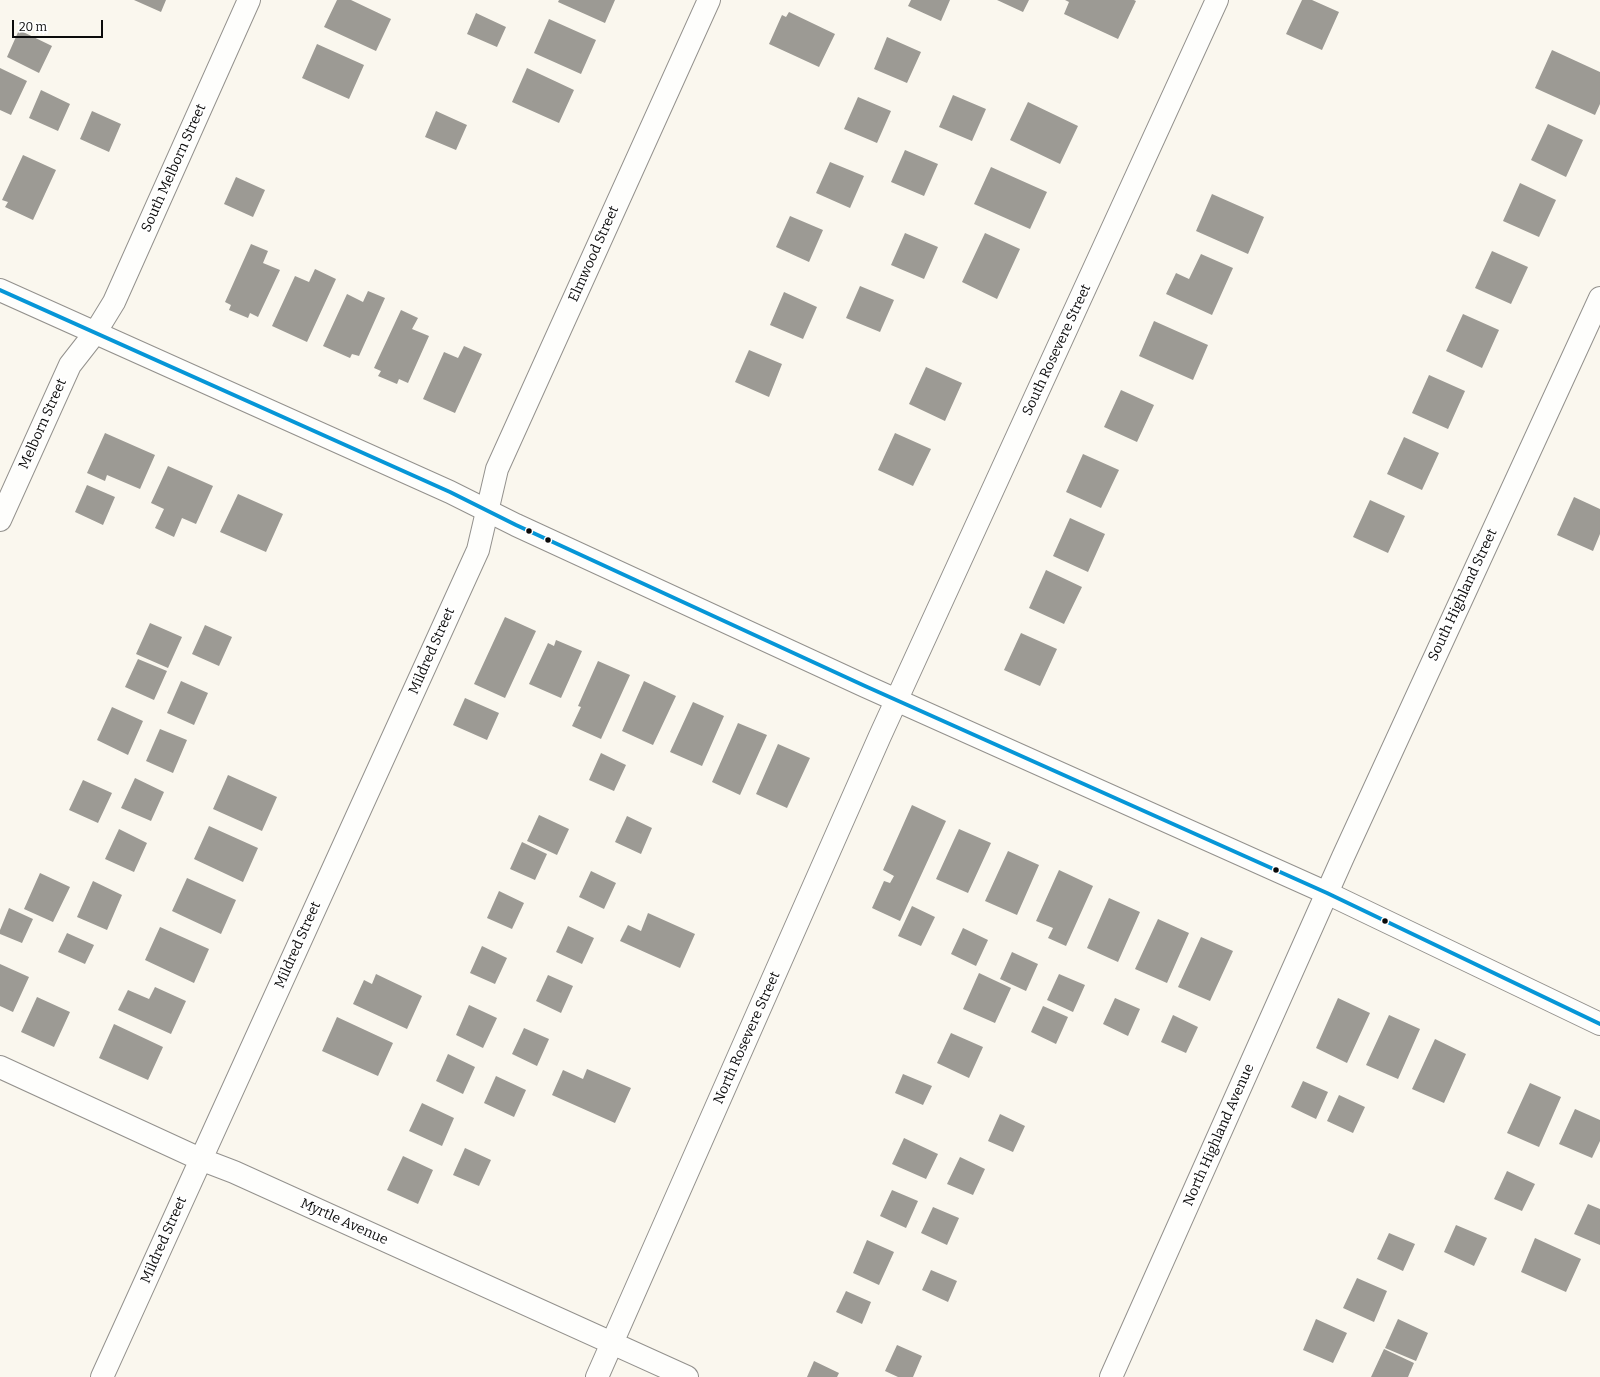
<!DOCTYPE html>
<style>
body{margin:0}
#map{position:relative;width:1600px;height:1377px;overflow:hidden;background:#faf7ee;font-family:Bitter,serif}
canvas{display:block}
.scale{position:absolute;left:12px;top:20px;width:91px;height:18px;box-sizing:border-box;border:2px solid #0b0b0b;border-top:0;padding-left:5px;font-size:12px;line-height:14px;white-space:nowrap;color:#0b0b0b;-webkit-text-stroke:3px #fff;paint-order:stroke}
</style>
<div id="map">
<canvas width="1600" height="1377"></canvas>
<div class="scale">20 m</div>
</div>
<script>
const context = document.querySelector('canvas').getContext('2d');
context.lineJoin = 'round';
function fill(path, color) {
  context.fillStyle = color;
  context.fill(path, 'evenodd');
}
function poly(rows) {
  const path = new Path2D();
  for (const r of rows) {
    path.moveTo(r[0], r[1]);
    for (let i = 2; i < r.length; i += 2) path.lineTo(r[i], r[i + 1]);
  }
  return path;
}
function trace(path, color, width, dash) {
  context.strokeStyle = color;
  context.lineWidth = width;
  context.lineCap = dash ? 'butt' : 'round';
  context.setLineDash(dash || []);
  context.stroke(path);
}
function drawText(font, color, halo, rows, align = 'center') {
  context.font = font + ' Bitter,serif';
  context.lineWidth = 4;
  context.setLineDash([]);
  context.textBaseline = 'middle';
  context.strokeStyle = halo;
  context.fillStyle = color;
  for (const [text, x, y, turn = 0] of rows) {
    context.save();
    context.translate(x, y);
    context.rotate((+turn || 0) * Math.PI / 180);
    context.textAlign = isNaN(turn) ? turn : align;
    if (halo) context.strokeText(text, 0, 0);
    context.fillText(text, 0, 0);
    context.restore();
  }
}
const building = poly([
 [134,0,166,0,161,12],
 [337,0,351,0,391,19,376,51,324,27],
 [559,0,615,0,605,23,558,2],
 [911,0,950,0,941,21,908,6],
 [997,0,1029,0,1023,12],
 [1065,0,1134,0,1136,1,1118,39,1064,14,1069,2],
 [1302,0,1312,0,1339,12,1322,50,1286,34],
 [789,12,835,34,819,67,769,44,782,15,786,17],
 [476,13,506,27,497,47,467,34],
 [549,19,596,40,581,74,534,53],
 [19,30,52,46,39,73,7,57],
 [887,37,921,52,907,83,874,69],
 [317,44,364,65,349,99,302,78],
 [1552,50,1600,72,1600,104,1595,115,1535,88],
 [0,68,27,81,11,115,0,110],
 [527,68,574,90,559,123,512,102],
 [41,90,70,104,58,131,29,118],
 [953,95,986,109,972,141,939,127],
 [858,97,891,111,877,143,844,129],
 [1028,102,1078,126,1060,164,1010,140],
 [92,111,121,124,109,152,80,139],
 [436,111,467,125,456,150,425,137],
 [1548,124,1583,140,1566,177,1531,160],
 [905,150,938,164,924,196,891,182],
 [23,155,56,170,33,220,5,207,8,202,2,200],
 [830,162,864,176,850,208,816,193],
 [991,167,1047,192,1030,229,974,204],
 [236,177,265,190,253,217,224,204],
 [1520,183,1556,200,1539,237,1503,221],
 [1212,194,1264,217,1248,254,1196,231],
 [790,216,823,230,809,262,776,247],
 [905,233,938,247,924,279,891,265],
 [985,233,1020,249,997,299,962,282],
 [251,244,268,251,263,263,280,270,258,317,250,313,248,318,229,310,231,305,225,302],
 [1492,251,1528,267,1511,304,1475,288],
 [1201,254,1233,268,1212,315,1166,294,1176,273,1189,279],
 [315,269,336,279,307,342,272,326,295,276,309,282],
 [860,286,894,300,880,332,846,318],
 [368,291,385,298,359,356,352,354,350,358,323,346,347,294,363,302],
 [784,292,817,307,803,339,770,325],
 [401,310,418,318,412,329,429,336,408,383,399,379,397,384,378,376,381,371,374,368],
 [1463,314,1499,330,1482,368,1446,351],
 [1154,321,1208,345,1193,380,1139,356],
 [464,346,482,354,455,413,423,399,444,352,458,358],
 [749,350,782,364,769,397,735,382],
 [926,367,962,383,945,421,909,404],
 [1429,375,1465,391,1448,429,1412,413],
 [1121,390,1154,405,1137,442,1104,427],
 [105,433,155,455,140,489,107,475,105,481,87,473],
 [895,433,931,449,913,486,878,470],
 [1404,437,1439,453,1422,490,1387,474],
 [1083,454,1119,470,1101,508,1066,492],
 [168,466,213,486,196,524,182,518,174,537,155,528,164,509,151,503],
 [87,485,115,497,103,525,75,512],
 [238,494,283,514,266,552,220,532],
 [1574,497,1600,509,1600,534,1593,551,1557,535],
 [1370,500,1405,516,1388,553,1353,537],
 [1070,518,1105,534,1088,572,1053,556],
 [1046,570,1082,587,1064,624,1029,608],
 [505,617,536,631,505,698,474,684],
 [150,623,182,637,168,668,136,654],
 [205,625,232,637,219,666,192,654],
 [1021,633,1057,649,1040,686,1004,670],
 [556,640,582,651,561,698,529,684,548,643,554,646],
 [138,659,167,671,154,700,125,687],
 [598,661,630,675,601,739,572,726,581,707,578,706],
 [181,681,208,693,194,725,167,713],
 [644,681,676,696,653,745,622,731],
 [465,698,499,713,487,740,453,725],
 [693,702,724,716,702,766,670,752],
 [112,707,143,721,128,755,97,740],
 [738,723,767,735,740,795,712,782],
 [160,729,187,740,173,773,146,761],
 [778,744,810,758,787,808,756,794],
 [601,753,626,765,614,791,589,780],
 [228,775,277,797,262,831,213,809],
 [135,778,164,792,151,821,121,808],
 [83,780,112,793,98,823,69,810],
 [912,805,946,821,900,921,872,908,884,881,890,883,894,876,883,870],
 [539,815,569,829,557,855,527,841],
 [627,816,652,828,641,854,615,842],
 [209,826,258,848,243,882,194,859],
 [119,829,147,843,134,872,105,859],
 [959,829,991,843,968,893,936,879],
 [522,842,547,854,535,880,510,869],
 [1008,851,1039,865,1017,915,985,901],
 [1059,870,1093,886,1066,946,1048,938,1053,928,1036,921],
 [591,871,616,883,604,909,579,897],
 [40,873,70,887,53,922,24,909],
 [187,878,236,900,221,934,172,911],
 [93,881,122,895,107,930,77,917],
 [499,891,524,903,512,929,487,918],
 [1109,898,1140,912,1118,962,1087,948],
 [912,906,935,917,921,946,898,936],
 [9,908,33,919,22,943,0,934,0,930],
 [648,913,695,934,680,968,620,941,628,925,641,931],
 [1158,919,1189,933,1167,983,1135,969],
 [568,926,594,938,582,964,556,952],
 [160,927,209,949,194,983,145,960],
 [963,928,988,940,976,966,951,954],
 [67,933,94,945,85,964,58,952],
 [1201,937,1233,951,1210,1001,1178,987],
 [482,946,507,958,495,984,470,973],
 [1012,952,1038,964,1026,991,1000,979],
 [0,964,29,977,13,1012,0,1006],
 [979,973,1011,988,995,1023,963,1009],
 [376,974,422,996,407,1029,353,1004,364,980,372,984],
 [1059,974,1085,985,1073,1012,1047,1000],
 [548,975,573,986,561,1013,536,1001],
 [155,987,186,1001,171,1034,118,1010,128,990,149,999],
 [37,997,70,1012,54,1047,21,1032],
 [1115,998,1140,1009,1128,1036,1103,1024],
 [1338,998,1370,1013,1347,1063,1316,1048],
 [469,1005,497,1018,483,1048,456,1035],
 [1043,1006,1068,1017,1056,1044,1031,1032],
 [1173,1015,1198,1027,1186,1053,1161,1042],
 [1389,1015,1420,1029,1398,1079,1366,1065],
 [337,1017,393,1043,378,1076,322,1051],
 [114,1024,163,1047,148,1080,99,1058],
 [524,1028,549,1039,537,1066,512,1054],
 [951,1033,983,1047,969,1078,937,1063],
 [1435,1039,1466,1054,1444,1103,1412,1089],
 [448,1054,475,1067,463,1094,436,1081],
 [587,1069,631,1088,615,1123,552,1095,563,1070,583,1079],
 [903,1074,932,1086,923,1105,895,1093],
 [496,1076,526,1090,514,1117,484,1103],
 [1303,1081,1328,1092,1316,1119,1291,1107],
 [1530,1083,1561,1097,1539,1147,1507,1133],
 [1339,1095,1365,1107,1353,1133,1327,1121],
 [422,1103,454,1118,442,1146,409,1131],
 [1575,1109,1600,1120,1600,1141,1592,1158,1559,1144],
 [1000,1114,1025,1126,1013,1152,988,1141],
 [904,1138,938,1154,926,1179,892,1164],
 [465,1148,491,1160,479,1186,453,1175],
 [403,1156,433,1170,418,1204,387,1190],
 [960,1157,985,1169,973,1195,947,1184],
 [1507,1171,1535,1184,1522,1211,1494,1199],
 [892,1190,918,1201,906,1228,880,1216],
 [1588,1204,1600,1209,1600,1245,1574,1234],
 [933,1207,959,1218,947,1245,921,1233],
 [1456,1225,1487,1238,1474,1266,1444,1252],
 [1389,1233,1415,1244,1403,1271,1377,1259],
 [1535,1238,1581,1259,1566,1292,1521,1272],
 [867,1240,894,1252,879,1285,853,1273],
 [931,1270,957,1281,948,1302,922,1290],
 [1357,1278,1387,1291,1374,1322,1343,1308],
 [846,1291,871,1302,862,1324,836,1312],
 [1316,1319,1347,1333,1333,1363,1303,1350],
 [1398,1319,1428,1333,1416,1361,1385,1348],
 [897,1345,922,1356,913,1377,898,1377,885,1371],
 [1384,1349,1414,1363,1408,1377,1371,1377],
 [814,1361,839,1373,837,1377,807,1377]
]);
const minor = poly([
 [0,520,70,365,95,333,114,302,249,0],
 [0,1067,200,1159,234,1172,687,1377],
 [102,1377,478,550,497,469,709,0],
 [597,1377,880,736,1217,0],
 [1111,1377,1343,857,1600,298]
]);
const tertiary = poly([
 [0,290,450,492,516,525,865,686,1327,893,1600,1024]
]);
const bus1 = poly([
 [0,290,450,492,516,525,865,686,1327,893,1600,1024]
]);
const markers = [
 [529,531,3.5,"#0b0b0b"],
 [548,540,3.5,"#0b0b0b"],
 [1276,870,3.5,"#0b0b0b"],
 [1385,921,3.5,"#0b0b0b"]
];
const streetNames = [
 ["South Melborn Street",174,168,-66],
 ["Elmwood Street",594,254,-66],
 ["South Rosevere Street",1057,350,-65],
 ["Melborn Street",43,424,-66],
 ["South Highland Street",1463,595,-65],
 ["Mildred Street",432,651,-66],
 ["Mildred Street",298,945,-66],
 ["North Rosevere Street",747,1038,-66],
 ["North Highland Avenue",1219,1135,-66],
 ["Myrtle Avenue",344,1222,24],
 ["Mildred Street",164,1240,-66]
];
fill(building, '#9c9a94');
trace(minor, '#93918d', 24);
trace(tertiary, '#93918d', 24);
trace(minor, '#fefefc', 22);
trace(tertiary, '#fefefc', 22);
trace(bus1, '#0696d7', 4);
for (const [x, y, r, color] of markers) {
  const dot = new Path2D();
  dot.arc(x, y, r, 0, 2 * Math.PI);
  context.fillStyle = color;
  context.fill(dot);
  trace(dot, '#fff', 1.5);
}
drawText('14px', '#0b0b0b', '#fff', streetNames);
</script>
